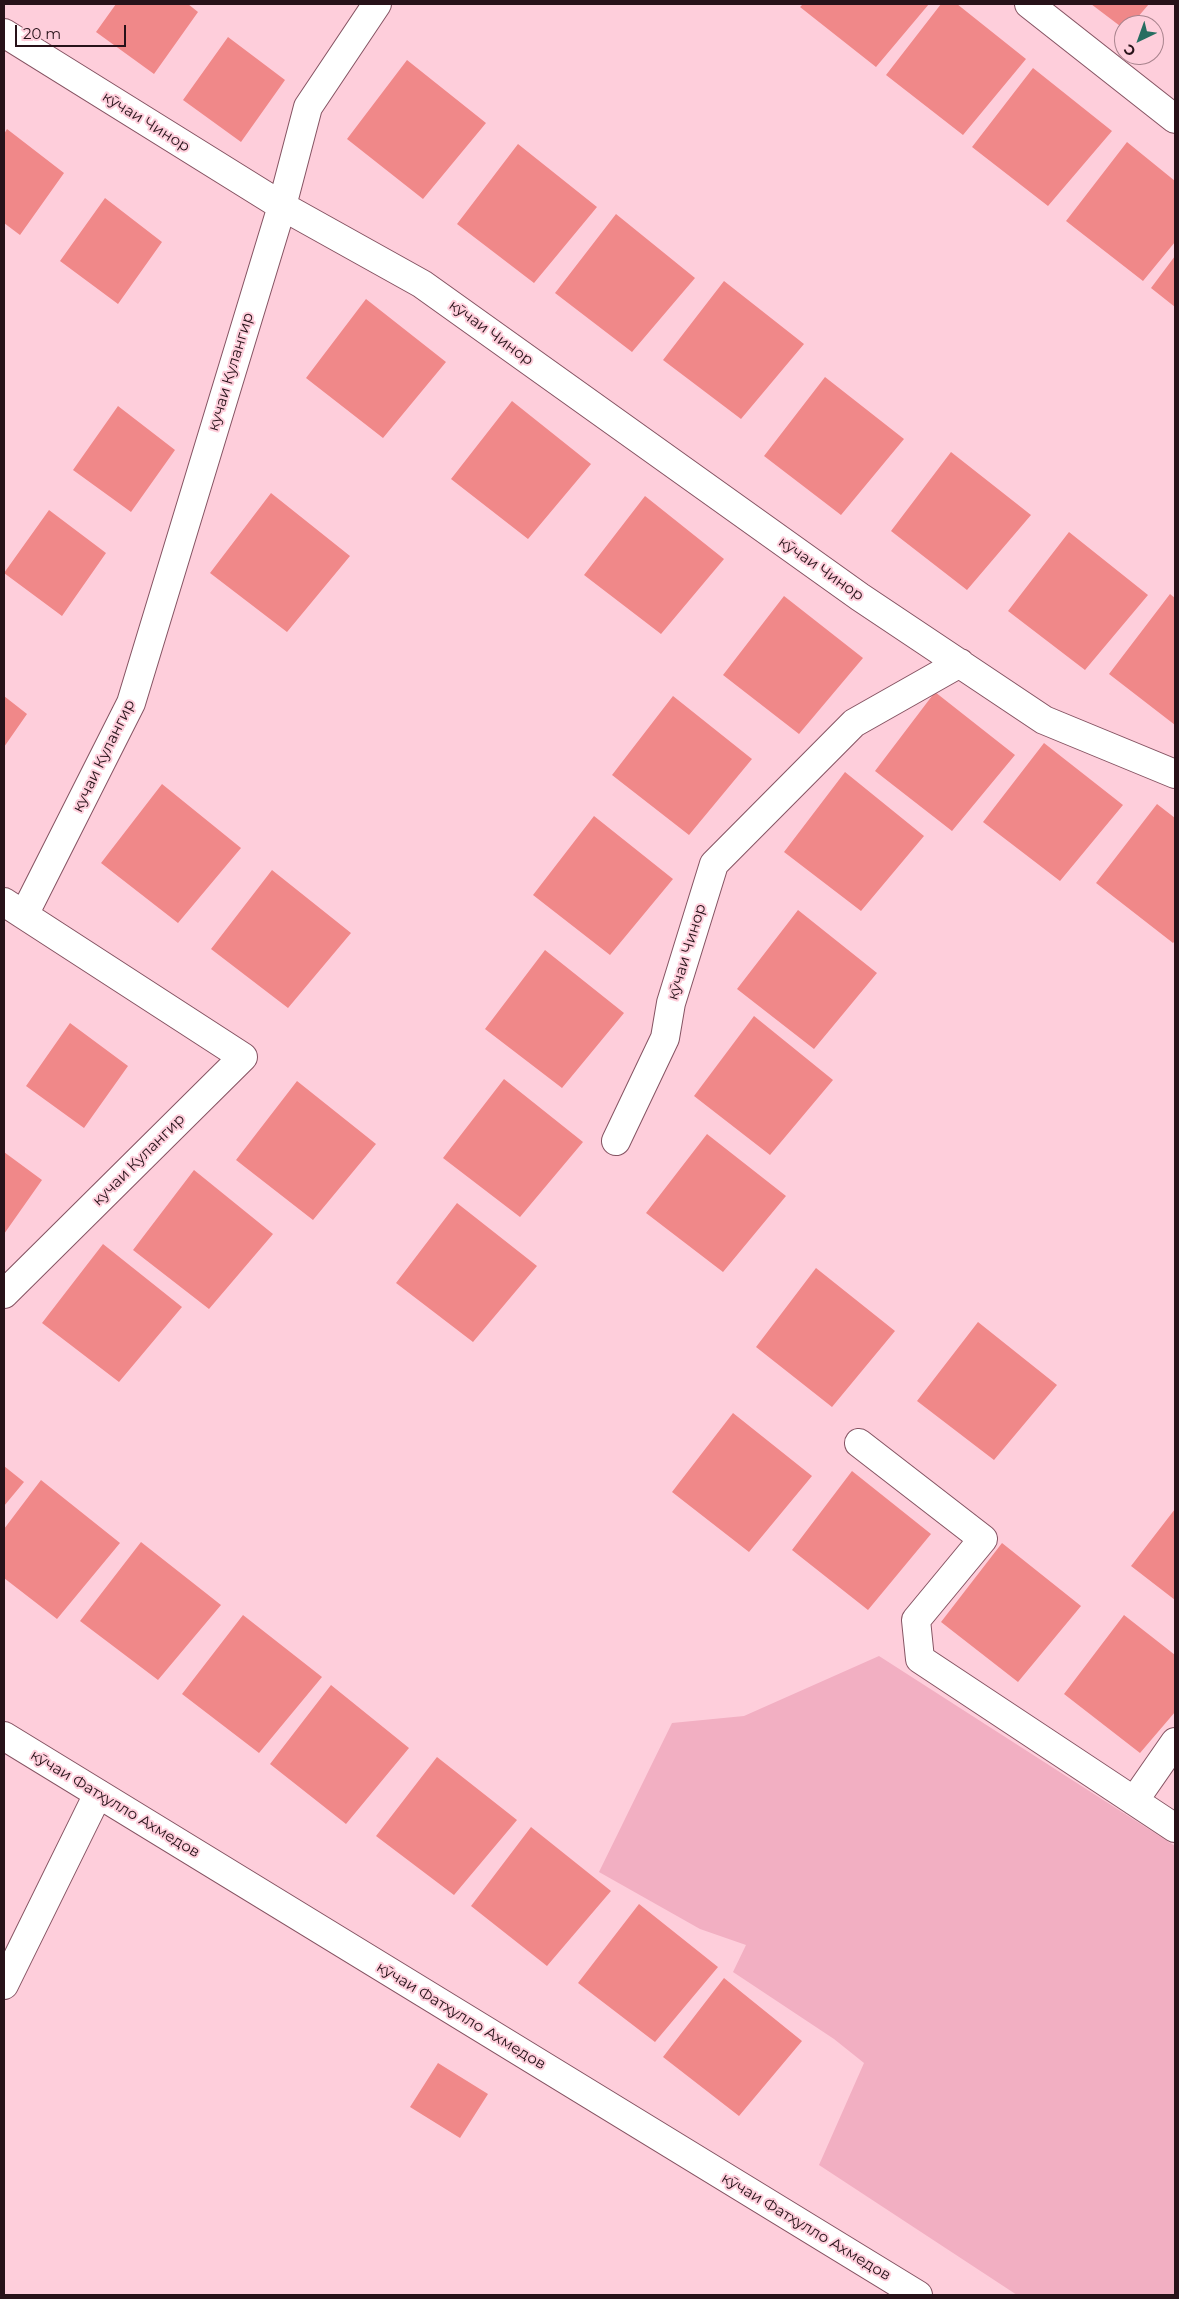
<!DOCTYPE html>
<meta charset="utf-8">
<style>
body{margin:0}
#map{position:relative;width:1179px;height:2299px;overflow:hidden;background:#fecedb;font-family:Montserrat,sans-serif}
canvas{display:block}
.frame{position:absolute;inset:0;border:5px solid #271219;pointer-events:none}
.north{position:absolute;left:1114px;top:15px;width:50px;height:50px;box-sizing:border-box;background:#fecedb;border:1px solid #a8838d;border-radius:50%;rotate:222deg;font-size:14px;font-weight:700;line-height:20px;text-align:center;color:#271219}
.north::after{content:'';display:block;margin:auto;width:18px;height:22px;background:#276d61;clip-path:polygon(50% 0,100% 100%,50% 72%,0 100%)}
.scale{position:absolute;left:15px;top:25px;width:111px;height:22px;box-sizing:border-box;border:2px solid #271219;border-top:0;padding-left:6px;font-size:15px;line-height:18px;white-space:nowrap;color:#271219;-webkit-text-stroke:4px #fecedb;paint-order:stroke}
</style>
<div id="map">
<canvas width="1179" height="2299"></canvas>
<div class="frame"></div>
<div class="north">С</div>
<div class="scale">20 m</div>
</div>
<script>
const context = document.querySelector('canvas').getContext('2d');
context.lineJoin = 'round';
function fill(path, color) {
  context.fillStyle = color;
  context.fill(path, 'evenodd');
}
function poly(rows) {
  const path = new Path2D();
  for (const r of rows) {
    path.moveTo(r[0], r[1]);
    for (let i = 2; i < r.length; i += 2) path.lineTo(r[i], r[i + 1]);
  }
  return path;
}
function trace(path, color, width, dash) {
  context.strokeStyle = color;
  context.lineWidth = width;
  context.lineCap = dash ? 'butt' : 'round';
  context.setLineDash(dash || []);
  context.stroke(path);
}
function drawText(font, color, halo, rows, align = 'center') {
  context.font = font + ' Montserrat,sans-serif';
  context.lineWidth = 4;
  context.setLineDash([]);
  context.textBaseline = 'middle';
  context.strokeStyle = halo;
  context.fillStyle = color;
  for (const [text, x, y, turn = 0] of rows) {
    context.save();
    context.translate(x, y);
    context.rotate((+turn || 0) * Math.PI / 180);
    context.textAlign = isNaN(turn) ? turn : align;
    if (halo) context.strokeText(text, 0, 0);
    context.fillText(text, 0, 0);
    context.restore();
  }
}
const green = poly([
 [879,1656,1175,1846,1175,2295,1017,2295,819,2165,864,2063,834,2039,733,1972,746,1945,700,1929,599,1872,672,1723,744,1716]
]);
const building = poly([
 [116,4,188,4,198,12,154,74,96,32],
 [803,4,929,4,876,67,800,7],
 [941,4,957,4,1026,59,963,135,886,75],
 [1091,4,1149,4,1131,25,1124,25,1124,29],
 [228,37,285,80,241,142,183,100],
 [407,60,486,123,423,199,347,139],
 [1033,68,1112,131,1048,206,972,147],
 [7,129,64,173,20,235,4,223,4,134],
 [1127,142,1175,181,1175,242,1143,281,1066,221],
 [518,144,597,207,534,283,457,224],
 [105,198,162,242,118,304,60,261],
 [616,214,695,278,632,352,555,293],
 [1175,256,1175,307,1151,288],
 [724,281,804,344,741,419,663,360],
 [366,299,446,362,383,438,306,378],
 [825,377,904,439,841,515,764,456],
 [512,401,591,464,528,539,451,479],
 [118,406,175,450,131,512,73,470],
 [951,452,1031,515,967,590,891,531],
 [271,493,350,556,287,632,210,573],
 [645,496,724,559,661,634,584,575],
 [49,510,106,553,62,616,4,573],
 [1069,532,1148,595,1085,670,1008,611],
 [1170,594,1175,598,1175,725,1109,674],
 [784,596,863,658,799,734,723,675],
 [935,692,1015,755,952,831,875,771],
 [4,696,27,714,4,747],
 [673,696,752,759,689,835,612,775],
 [1044,743,1123,805,1060,881,983,822],
 [845,772,924,836,861,911,784,852],
 [162,784,241,848,178,923,101,863],
 [1157,804,1175,818,1175,941,1173,943,1096,883],
 [594,816,673,879,610,955,533,895],
 [272,870,351,933,288,1008,211,949],
 [798,910,877,973,814,1049,737,989],
 [545,950,624,1013,562,1088,485,1029],
 [754,1016,833,1080,770,1155,694,1096],
 [70,1023,128,1066,84,1128,26,1086],
 [504,1079,583,1142,520,1217,443,1158],
 [297,1081,376,1144,313,1220,236,1160],
 [707,1134,786,1196,723,1272,646,1213],
 [4,1152,42,1180,4,1234],
 [194,1170,273,1234,209,1309,133,1250],
 [457,1203,537,1266,473,1342,396,1283],
 [103,1244,182,1307,119,1382,42,1323],
 [816,1268,895,1331,832,1407,756,1347],
 [978,1322,1057,1385,994,1460,917,1401],
 [733,1413,812,1476,749,1552,672,1492],
 [4,1466,24,1482,4,1506],
 [852,1471,931,1534,868,1610,792,1550],
 [41,1480,120,1543,57,1619,4,1578,4,1529],
 [1175,1509,1175,1600,1131,1566],
 [141,1542,221,1605,158,1680,80,1621],
 [1002,1543,1081,1606,1018,1682,941,1622],
 [243,1615,322,1677,259,1753,182,1694],
 [1124,1615,1175,1655,1175,1712,1140,1753,1064,1694],
 [331,1685,409,1748,346,1824,270,1764],
 [437,1757,517,1820,454,1895,376,1836],
 [531,1827,611,1891,547,1966,471,1906],
 [639,1904,718,1967,655,2042,578,1983],
 [724,1978,802,2041,739,2116,663,2057],
 [438,2063,488,2094,460,2138,410,2107]
]);
const minor = poly([
 [1029,4,1175,119],
 [4,33,282,206,422,284,860,597,1044,720,1175,774],
 [4,902,24,915],
 [616,1141,665,1038,671,1003,714,864,854,723,960,663],
 [4,1294,243,1057,24,915,131,703,282,206,308,107,377,4],
 [859,1443,983,1539,916,1620,920,1659,1175,1828],
 [1134,1801,1175,1742],
 [4,1985,98,1794]
]);
const secondary = poly([
 [4,1736,918,2295]
]);
const streetNames = [
 ["кӯчаи Чинор",146,122,32],
 ["кӯчаи Чинор",491,333,36],
 ["кучаи Кулангир",231,372,-73],
 ["кӯчаи Чинор",821,569,35],
 ["кучаи Кулангир",104,756,-64],
 ["кӯчаи Чинор",687,952,-73],
 ["кучаи Кулангир",139,1160,-45],
 ["кӯчаи Фатҳулло Ахмедов",115,1804,31],
 ["кӯчаи Фатҳулло Ахмедов",461,2016,31],
 ["кӯчаи Фатҳулло Ахмедов",806,2227,31]
];
fill(green, '#f2afc2');
fill(building, '#f08889');
trace(minor, '#855362', 30);
trace(secondary, '#855362', 30);
trace(minor, '#fff', 28);
trace(secondary, '#fff', 28);
drawText('15px', '#271219', '#fecedb', streetNames);
</script>
